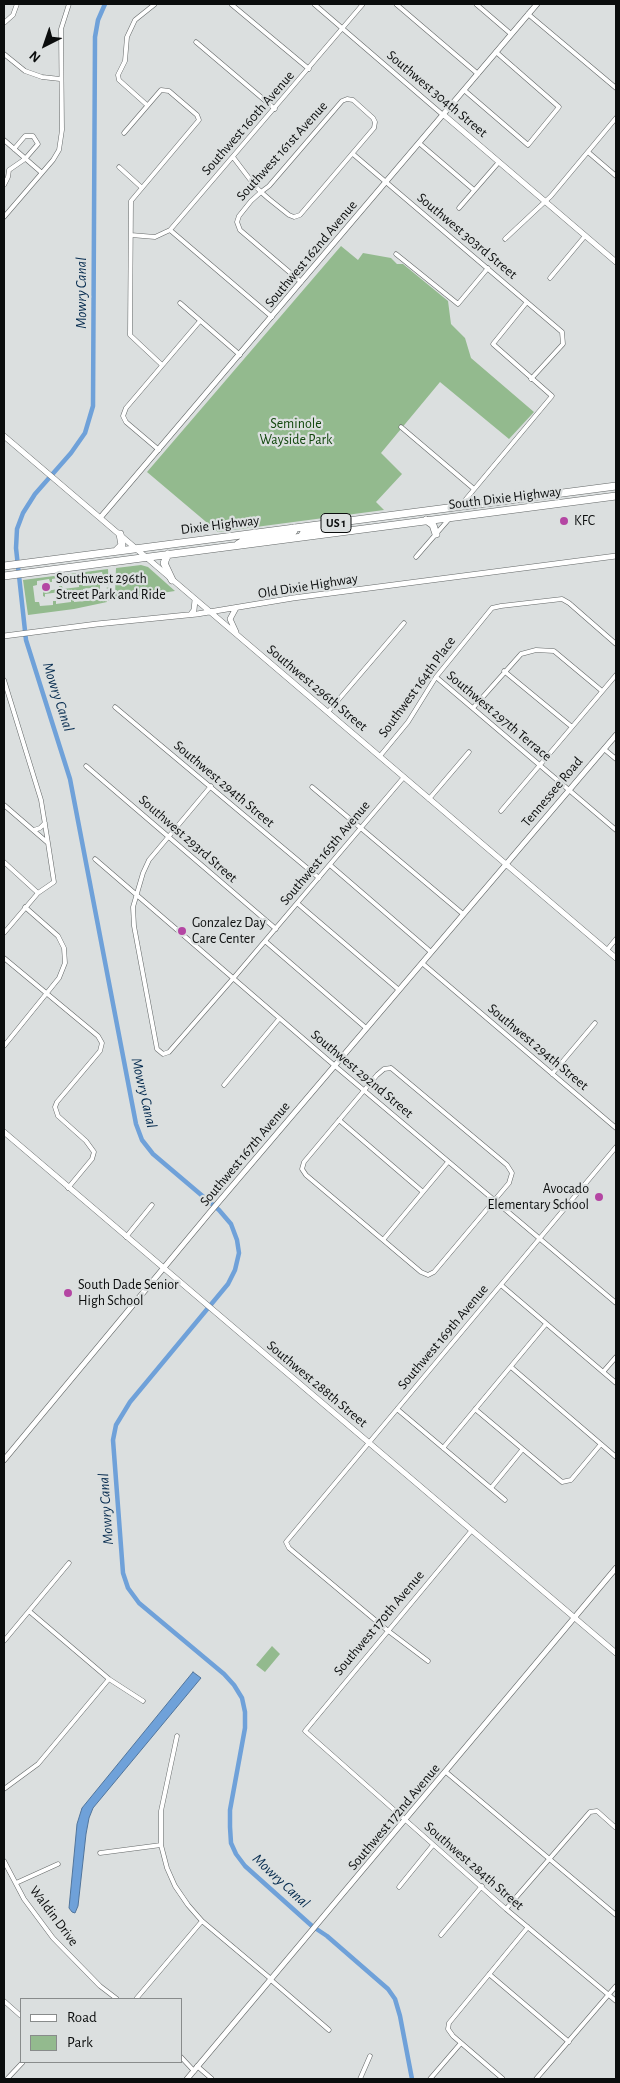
<!DOCTYPE html>
<style>
body{margin:0}
#map{position:relative;width:620px;height:2083px;overflow:hidden;background:#dbdfdf;font-family:"Alegreya Sans",sans-serif}
canvas{display:block}
.frame{position:absolute;inset:0;border:5px solid #0b0d0d;pointer-events:none}
.legend{position:absolute;left:20px;top:1998px;width:162px;height:65px;box-sizing:border-box;background:#dbdfdf;border:1px solid #888b8b;margin:0;padding:6px 9px;list-style:none;font-size:15px;color:#0b0d0d}
.legend li{display:flex;align-items:center;gap:10px;height:25px}
.legend b{width:25px;border:1px solid #888b8b}
.north{position:absolute;left:20px;top:20px;width:50px;height:50px;-webkit-text-stroke:4px #dbdfdf;paint-order:stroke;rotate:221deg;font-size:14px;font-weight:700;line-height:20px;text-align:center;color:#0b0d0d}
.north::after{content:'';display:block;margin:auto;width:18px;height:22px;background:#0b0d0d;clip-path:polygon(50% 0,100% 100%,50% 72%,0 100%)}
</style>
<div id="map">
<canvas width="620" height="2083"></canvas>
<div class="frame"></div>
<ul class="legend">
<li><b style="height:6px;background:#fff"></b>Road</li>
<li><b style="height:14px;background:#93ba8e"></b>Park</li>
</ul>
<div class="north">N</div>
</div>
<script>
const context = document.querySelector('canvas').getContext('2d');
context.lineJoin = 'round';
function fill(path, color) {
  context.fillStyle = color;
  context.fill(path, 'evenodd');
}
function poly(rows) {
  const path = new Path2D();
  for (const r of rows) {
    path.moveTo(r[0], r[1]);
    for (let i = 2; i < r.length; i += 2) path.lineTo(r[i], r[i + 1]);
  }
  return path;
}
function trace(path, color, width, dash) {
  context.strokeStyle = color;
  context.lineWidth = width;
  context.lineCap = dash ? 'butt' : 'round';
  context.setLineDash(dash || []);
  context.stroke(path);
}
function drawText(font, color, halo, rows, align = 'center') {
  context.font = font + ' "Alegreya Sans",sans-serif';
  context.lineWidth = 4.5;
  context.setLineDash([]);
  context.textBaseline = 'middle';
  context.strokeStyle = halo;
  context.fillStyle = color;
  for (const [text, x, y, turn = 0] of rows) {
    context.save();
    context.translate(x, y);
    context.rotate((+turn || 0) * Math.PI / 180);
    context.textAlign = isNaN(turn) ? turn : align;
    if (halo) context.strokeText(text, 0, 0);
    context.fillText(text, 0, 0);
    context.restore();
  }
}
const green = poly([
 [341,246,358,260,363,253,391,258,397,264,403,264,448,301,451,324,465,338,471,358,534,412,509,439,440,382,381,453,402,474,376,502,384,510,218,532,147,472],
 [141,565,148,567,175,591,108,601,107,594,115,596,116,568],
 [108,569,109,589,106,588,109,587,107,576,103,576,102,572,90,574,90,577,88,577,87,574,71,576,71,580,69,580,68,576,52,579,52,582,50,582,49,579,37,581,37,585,33,586,35,602,39,602,40,606,53,605,53,601,56,601,56,604,71,602,71,599,74,598,74,602,106,599,107,602,74,609,28,615,23,580],
 [97,581,100,582,100,590,98,587,83,589,83,593,80,593,80,590,63,592,63,595,61,596,60,592,45,594,45,597,43,596,43,588,45,591,59,589,59,586,62,586,63,589,79,587,79,584,82,583,83,586,97,585],
 [272,1646,280,1654,265,1672,256,1665]
]);
const water = poly([
 [193,1672,201,1678,93,1808,89,1818,86,1834,78,1906,75,1913,72,1912,69,1908,74,1856,77,1824,82,1808,193,1672]
]);
const canal = poly([
 [105,4,98,20,95,37,93,406,85,433,71,453,35,494,23,513,17,529,16,548,26,640,70,779,136,1124,142,1140,153,1154,219,1210,231,1224,237,1240,239,1253,235,1270,228,1284,130,1402,116,1425,113,1440,123,1573,128,1588,139,1603,224,1674,234,1685,242,1698,245,1712,245,1728,230,1810,230,1827,231,1843,236,1854,245,1866,312,1926,327,1936,388,1989,395,1999,400,2016,412,2079]
]);
const street = poly([
 [231,4,309,69],
 [314,4,443,115],
 [396,4,478,74],
 [476,4,511,34],
 [528,14,616,88],
 [4,23,13,15,17,4],
 [196,42,275,109],
 [4,54,25,71,42,77,60,79],
 [464,90,528,145,559,107,496,52],
 [147,105,119,80,118,75,125,61,127,37,135,20,155,4],
 [124,133,161,90,169,91,197,115,199,120,131,201,130,335,162,365],
 [4,140,42,173],
 [419,143,474,190],
 [588,152,616,176],
 [353,154,562,332,563,344,531,379],
 [233,157,255,186,261,192,269,199,289,215,294,217,300,215,374,128,375,122,373,118,353,100,347,99,342,101,269,186,261,192,251,201,239,216,237,222,240,230,301,282],
 [119,167,141,187],
 [4,185,8,177,9,170,25,159,38,144,33,136,25,136,14,149],
 [459,208,499,162],
 [4,217,53,160,59,150,62,130,61,29,69,4],
 [170,230,272,317],
 [131,235,155,237,170,230,363,4],
 [505,239,551,196,616,118],
 [396,254,458,304,488,268],
 [550,278,585,236],
 [180,303,240,355],
 [401,427,474,489],
 [159,450,126,422,123,416,126,408,200,321],
 [461,505,552,396,493,344,527,302],
 [416,557,449,519],
 [504,671,572,727],
 [436,677,616,830],
 [4,680,41,800,48,843],
 [115,707,319,878],
 [473,708,521,654,536,650,554,651,602,691],
 [328,712,404,623],
 [604,749,616,759],
 [380,756,408,722,436,677,492,608,501,606,562,599,569,603,616,644],
 [86,766,276,929],
 [211,786,149,860,143,873,133,907,134,926,157,1049,163,1054,169,1052,237,974,404,777],
 [312,787,463,914],
 [429,799,469,752],
 [4,805,48,843,54,882,38,893,4,862],
 [501,811,616,675],
 [34,830,40,828,45,823],
 [95,859,328,1060,616,1303],
 [330,865,431,952],
 [297,903,399,990],
 [4,933,38,893],
 [265,941,366,1028],
 [607,950,616,939],
 [4,958,98,1036,102,1043,100,1051,57,1102,55,1107,58,1116,86,1141,94,1152,92,1159,68,1188],
 [422,963,616,1128],
 [4,1046,59,978,65,963,64,948,58,936,25,907],
 [391,1068,507,1165,512,1173,509,1183,434,1272,428,1275,421,1272,306,1175,302,1169,304,1162,377,1075,384,1069,391,1068],
 [552,1074,595,1023],
 [224,1085,279,1019],
 [339,1120,423,1192,383,1240],
 [423,1192,448,1162],
 [126,1237,152,1205],
 [501,1285,616,1383],
 [511,1367,616,1457],
 [603,1372,616,1357],
 [397,1409,505,1500],
 [475,1409,562,1482,571,1480,601,1444],
 [443,1448,546,1324],
 [491,1488,522,1450],
 [472,1530,305,1731,506,1909,616,2001],
 [29,1611,109,1679,143,1701],
 [4,1641,69,1563],
 [428,1661,387,1630,289,1548,286,1542,616,1147],
 [177,1736,161,1811,161,1845,167,1868,175,1886,188,1905,202,1921,271,1979],
 [446,1772,616,1915],
 [4,1789,38,1764,109,1679],
 [100,1853,161,1845],
 [4,1861,24,1899,53,1938,100,1986,117,1999],
 [16,1883,58,1864],
 [399,1887,433,1845],
 [506,1909,590,1812,597,1811,616,1828],
 [441,1935,482,1886],
 [489,1974,569,2042],
 [271,1980,329,2030],
 [136,1999,202,1921],
 [4,2001,21,2016],
 [181,2057,194,2071],
 [197,2066,212,2079],
 [7,2079,23,2062],
 [360,2079,370,2056],
 [430,2079,461,2043],
 [503,2079,453,2036,448,2029,449,2023,528,1927],
 [536,2079,616,1986]
]);
const secondary = poly([
 [444,115,616,262],
 [4,436,616,958],
 [100,518,537,4],
 [236,608,230,619,236,632],
 [191,614,194,610,195,600],
 [4,636,97,624,197,614,293,598,616,556],
 [4,1132,616,1653],
 [4,1460,211,1211,616,735],
 [187,2079,616,1568]
]);
const highway = poly([
 [426,520,433,525,436,534],
 [301,537,304,532,331,528],
 [238,544,247,539,290,534,294,531,294,528],
 [116,551,122,545,120,534],
 [168,554,164,563,172,580],
 [4,566,616,486],
 [4,576,616,496]
]);
const markers = [
 [564,521,5,"#b446a3"],
 [46,587,5,"#b446a3"],
 [182,931,5,"#b446a3"],
 [599,1197,5,"#b446a3"],
 [68,1293,5,"#b446a3"]
];
const shields = [
 [336,523,30]
];
const shieldNames = [
 ["US 1",336,523]
];
const streetNames = [
 ["Southwest 304th Street",437,94,40],
 ["Southwest 160th Avenue",248,123,-49],
 ["Southwest 161st Avenue",282,151,-48],
 ["Southwest 303rd Street",467,236,40],
 ["Southwest 162nd Avenue",311,254,-50],
 ["South Dixie Highway",505,498,-7],
 ["Dixie Highway",220,525,-7],
 ["Old Dixie Highway",308,586,-9],
 ["Southwest 164th Place",417,687,-54],
 ["Southwest 296th Street",317,688,40],
 ["Southwest 297th Terrace",499,716,40],
 ["Southwest 294th Street",224,784,40],
 ["Tennessee Road",552,792,-50],
 ["Southwest 293rd Street",188,839,41],
 ["Southwest 165th Avenue",325,853,-50],
 ["Southwest 294th Street",538,1047,40],
 ["Southwest 292nd Street",362,1074,40],
 ["Southwest 167th Avenue",245,1154,-50],
 ["Southwest 169th Avenue",443,1337,-50],
 ["Southwest 288th Street",317,1384,40],
 ["Southwest 170th Avenue",379,1623,-50],
 ["Southwest 172nd Avenue",394,1817,-50],
 ["Southwest 284th Street",474,1866,41],
 ["Waldin Drive",54,1916,53]
];
const parkNames = [
 ["Seminole",296,424],
 ["Wayside Park",296,440]
];
const poiNames = [
 ["KFC",574,521],
 ["Southwest 296th",56,579],
 ["Street Park and Ride",56,595],
 ["Gonzalez Day",192,923],
 ["Care Center",192,939],
 ["Avocado",589,1189,"right"],
 ["Elementary School",589,1205,"right"],
 ["South Dade Senior",78,1285],
 ["High School",78,1301]
];
const waterNames = [
 ["Mowry Canal",81,293,-90],
 ["Mowry Canal",58,697,72],
 ["Mowry Canal",144,1093,77],
 ["Mowry Canal",106,1509,-94],
 ["Mowry Canal",281,1881,43]
];
fill(green, '#93ba8e');
fill(water, '#6fa1d9');
trace(water, '#51759c', 1);
trace(canal, '#6fa1d9', 4.5);
trace(street, '#646868', 5);
trace(secondary, '#646868', 6);
trace(highway, '#646868', 8);
trace(street, '#fff', 4);
trace(secondary, '#fff', 5);
trace(highway, '#fff', 7);
for (const [x, y, r, color] of markers) {
  const dot = new Path2D();
  dot.arc(x, y, r, 0, 2 * Math.PI);
  context.fillStyle = color;
  context.fill(dot);
  trace(dot, '#dbdfdf', 2);
}
for (const [x, y, w] of shields) {
  const box = new Path2D();
  box.roundRect(x - w / 2, y - 9.5, w, 19, 4);
  context.fillStyle = '#dbdfdf';
  context.fill(box);
  trace(box, '#0b0d0d', 1);
}
drawText('bold 12px', '#0b0d0d', null, shieldNames);
drawText('14px', '#0b0d0d', '#dbdfdf', streetNames);
drawText('14px', '#12470d', '#dbdfdf', parkNames);
drawText('14px', '#0b0d0d', '#dbdfdf', poiNames, 'left');
drawText('italic 15px', '#042a4e', '#dbdfdf', waterNames);
</script>
